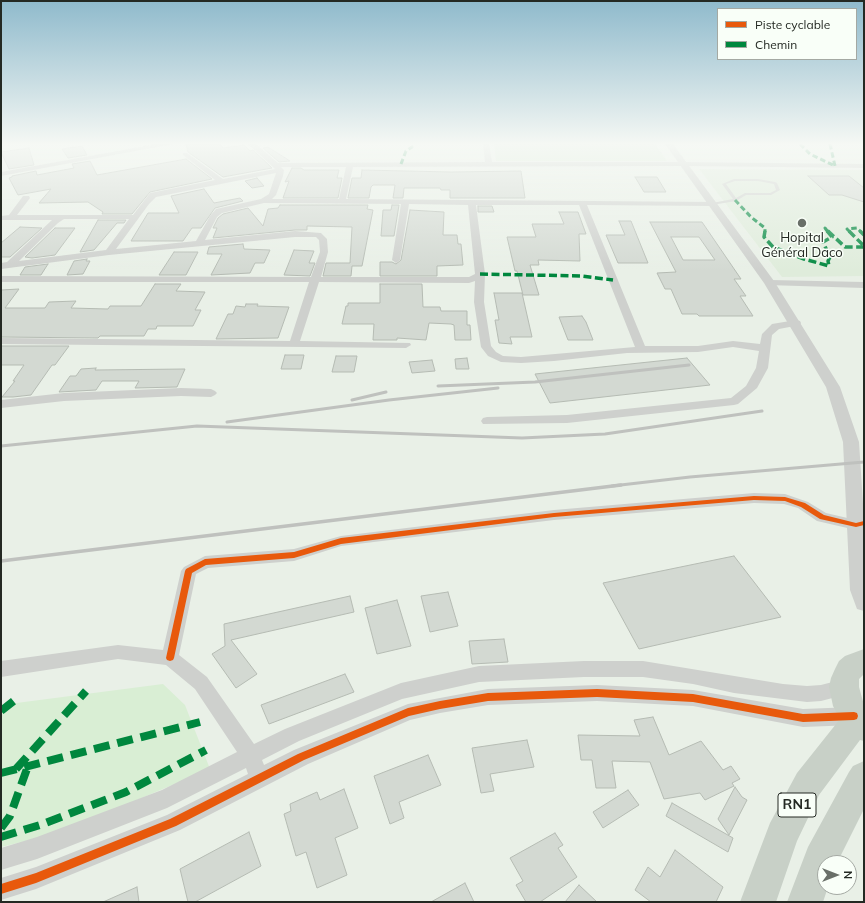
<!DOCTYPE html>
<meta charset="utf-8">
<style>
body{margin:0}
#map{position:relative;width:865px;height:903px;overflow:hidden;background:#e9f0e7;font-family:Mulish,sans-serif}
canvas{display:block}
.frame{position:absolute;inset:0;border:2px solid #242923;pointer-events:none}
.legend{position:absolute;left:717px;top:8px;width:140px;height:52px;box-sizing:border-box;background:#f9fff8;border:1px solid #a4a9a3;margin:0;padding:5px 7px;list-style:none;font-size:12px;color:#242923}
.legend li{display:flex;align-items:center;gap:8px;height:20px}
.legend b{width:20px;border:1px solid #a4a9a3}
.north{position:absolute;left:817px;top:855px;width:40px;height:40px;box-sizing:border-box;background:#f9fff8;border:1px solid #a4a9a3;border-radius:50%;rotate:90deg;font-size:11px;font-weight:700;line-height:16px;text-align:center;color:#242923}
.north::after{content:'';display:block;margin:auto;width:14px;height:18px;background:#696f68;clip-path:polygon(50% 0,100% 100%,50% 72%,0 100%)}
</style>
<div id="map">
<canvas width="865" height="903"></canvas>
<div class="frame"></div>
<ul class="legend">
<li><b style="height:5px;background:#e8590c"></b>Piste cyclable</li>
<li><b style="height:5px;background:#00873e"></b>Chemin</li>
</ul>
<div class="north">N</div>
</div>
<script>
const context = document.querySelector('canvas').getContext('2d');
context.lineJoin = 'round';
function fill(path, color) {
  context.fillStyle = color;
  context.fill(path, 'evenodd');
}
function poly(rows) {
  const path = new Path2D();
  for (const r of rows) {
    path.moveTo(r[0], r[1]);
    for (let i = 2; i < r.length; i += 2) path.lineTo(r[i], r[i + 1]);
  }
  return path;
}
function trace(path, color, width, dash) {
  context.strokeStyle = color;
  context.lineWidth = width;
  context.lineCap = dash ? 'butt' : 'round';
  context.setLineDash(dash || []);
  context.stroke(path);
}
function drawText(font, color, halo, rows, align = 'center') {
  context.font = font + ' Mulish,sans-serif';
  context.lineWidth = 3;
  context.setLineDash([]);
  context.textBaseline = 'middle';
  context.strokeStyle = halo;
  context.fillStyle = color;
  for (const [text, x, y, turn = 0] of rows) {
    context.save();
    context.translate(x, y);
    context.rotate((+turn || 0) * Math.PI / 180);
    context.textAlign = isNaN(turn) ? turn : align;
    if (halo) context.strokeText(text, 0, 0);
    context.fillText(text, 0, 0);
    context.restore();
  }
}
const built = poly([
 [699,169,864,170,864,276,782,277]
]);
const green = poly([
 [494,144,655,144,667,161,496,161],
 [163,684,185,705,210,769,59,833,1,847,1,705]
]);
const building = poly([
 [186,144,220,144,223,148,244,145,250,151,253,150,272,168,223,177,188,152,186,144],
 [82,146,87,155,68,158,62,149,82,146],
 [268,147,290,161,279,162,263,148,268,147],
 [29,148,34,165,9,169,1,152,29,148],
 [186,159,212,179,150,192,132,214,102,214,103,212,88,202,39,203,51,189,18,195,9,178,12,177,12,176,36,171,37,175,74,168,72,164,90,161,97,175,186,159],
 [292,168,301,168,304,170,339,170,337,178,342,178,338,198,283,198,289,181,285,182,292,168],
 [362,170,451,172,521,171,525,198,450,198,450,190,441,190,440,188,404,188,403,198,393,198,395,185,373,185,371,187,369,198,348,198,352,178,361,178,362,170],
 [808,176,849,176,864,188,864,202,842,195,829,195,808,176],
 [635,177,657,177,666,192,644,192,635,177],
 [257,178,264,186,252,188,245,181,257,178],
 [204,189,214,203,240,198,243,201,215,208,201,228,192,228,183,241,131,241,148,213,179,213,171,196,204,189],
 [280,205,368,205,367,209,373,210,362,266,352,266,351,276,323,276,326,263,350,263,352,227,307,226,307,230,295,230,213,238,217,228,213,228,218,218,223,214,248,208,263,226,268,209,278,208,280,205],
 [392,205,399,205,394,236,381,236,383,210,391,210,392,205],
 [478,206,492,206,494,212,478,212,478,206],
 [410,210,444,212,443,235,457,235,458,244,461,244,463,265,437,266,437,276,380,276,380,262,392,262,396,264,401,260,410,210],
 [559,212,578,212,586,234,579,234,580,261,538,260,539,265,530,265,539,295,523,295,517,271,515,271,507,237,536,237,532,224,564,224,559,212],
 [98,220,126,220,124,223,117,223,94,250,80,252,98,220],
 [619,221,631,221,648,263,618,263,606,235,625,235,619,221],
 [650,222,702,222,741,279,734,279,746,296,740,296,753,316,699,316,697,314,682,314,671,289,665,289,657,273,676,272,650,222],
 [671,237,699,237,715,260,683,260,671,237],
 [20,227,42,228,10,257,1,257,1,243,20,227],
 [55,228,75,228,55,255,32,258,25,257,55,228],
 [243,244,244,249,270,250,264,263,255,263,250,273,211,275,222,254,207,254,209,247,243,244],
 [294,250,314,251,309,263,315,263,310,276,284,275,294,250],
 [174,252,198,252,186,275,159,275,174,252],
 [87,259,86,261,90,261,83,274,67,275,74,261,87,259],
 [48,264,41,275,20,275,25,267,48,264],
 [155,284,181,284,176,291,205,292,195,310,201,310,193,326,157,326,156,329,148,329,144,336,100,336,98,338,1,337,1,290,19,289,5,308,45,308,49,302,76,301,71,308,108,309,110,306,141,306,155,284],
 [380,284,422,284,423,307,440,307,441,311,467,311,467,325,470,325,471,340,455,340,454,325,451,324,429,323,426,340,397,338,397,340,373,340,374,324,342,324,346,306,348,306,348,303,380,303,380,284],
 [494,293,522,293,532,337,510,337,512,344,499,343,495,320,499,320,494,293],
 [246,304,258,304,257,306,289,307,278,338,216,339,228,314,233,314,236,306,245,307,246,304],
 [582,316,586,322,593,340,568,340,559,317,582,316],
 [1,346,69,346,55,365,52,365,31,395,13,397,2,397,15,381,13,381,24,365,1,365,1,346],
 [285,355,304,355,301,369,281,369,285,355],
 [336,356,357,356,354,372,332,372,336,356],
 [467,358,469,369,456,369,455,359,467,358],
 [687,358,710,385,550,403,535,374,687,358],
 [432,360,435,371,412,373,409,362,432,360],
 [96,368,95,370,185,369,177,387,135,388,139,381,102,381,96,390,59,392,70,376,76,376,81,369,96,368],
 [734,556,781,617,639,649,603,583,734,556],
 [448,592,458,626,430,632,421,596,448,592],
 [350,596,354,612,231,640,257,674,236,688,212,654,225,646,224,624,350,596],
 [397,600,411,646,377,654,365,608,397,600],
 [504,639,508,662,472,664,469,641,504,639],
 [345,674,354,692,269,724,261,705,345,674],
 [653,717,669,755,701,741,723,770,731,766,740,779,732,783,734,786,705,800,700,793,664,799,650,762,612,761,616,788,596,788,592,760,581,760,578,735,640,736,634,720,653,717],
 [527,740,534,767,490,774,494,791,481,793,472,748,527,740],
 [428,755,441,785,399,802,404,818,390,824,374,776,428,755],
 [735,787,742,797,747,800,729,835,718,819,735,787],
 [344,789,358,828,335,838,347,875,317,888,306,852,296,856,284,814,291,811,290,804,317,792,320,800,344,789],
 [628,790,639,805,603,828,593,812,628,790],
 [672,803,733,838,728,852,666,816,672,803],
 [249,832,261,866,195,902,188,902,180,869,249,832],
 [555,833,563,845,558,848,577,877,540,902,526,902,516,885,523,881,510,858,555,833],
 [675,850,723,887,716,902,651,902,635,890,648,867,660,877,675,850],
 [465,883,474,902,431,902,465,883],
 [579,885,597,902,565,902,579,885],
 [137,887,139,902,103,902,137,887]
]);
const service = poly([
 [734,179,758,179,775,182,777,183,780,190,771,195,746,195,736,201,712,205,712,203,733,199,722,184,734,179],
 [735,181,758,181,774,184,776,190,770,193,745,193,736,198,726,184,735,181]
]);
const minor = poly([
 [156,144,173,144,1,176,1,172,156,144],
 [248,144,256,144,278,163,485,162,483,144,489,144,492,162,683,162,864,164,864,168,683,166,353,167,346,199,716,202,716,206,713,206,587,205,645,346,698,346,733,341,760,344,762,334,772,324,796,320,800,321,801,323,800,325,779,329,772,335,768,368,757,388,738,404,734,405,567,423,483,424,481,421,483,418,487,417,567,415,731,398,746,386,756,368,759,351,733,347,698,352,627,353,554,361,521,363,501,362,488,356,481,347,474,302,475,281,469,283,319,282,300,341,410,343,411,345,406,348,1,344,1,338,290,341,309,282,1,282,1,276,311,277,320,252,319,240,316,237,295,237,109,255,1,269,1,263,7,262,52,220,1,220,1,216,9,215,23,196,29,196,30,198,17,215,133,215,150,193,215,180,183,155,183,153,187,153,223,179,275,169,248,144],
 [281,167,346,167,339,199,272,199,276,195,283,176,284,170,281,167],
 [276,173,269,194,261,199,216,209,210,216,196,241,116,249,149,204,156,197,276,173],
 [264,203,401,204,392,260,396,263,400,260,409,204,468,205,475,274,469,277,321,277,328,252,327,239,321,233,295,231,205,240,217,217,222,213,264,203],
 [476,205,579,205,635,347,521,357,503,356,496,352,491,346,484,302,485,274,476,205],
 [64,219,129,219,106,250,19,261,58,223,64,219],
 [770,280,864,282,864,288,767,285,765,283,770,280],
 [181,388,211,389,215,391,217,393,215,395,211,397,181,396,64,401,1,408,1,400,64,393,181,388],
 [754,493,785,494,808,502,826,513,856,520,864,518,864,528,856,530,817,521,798,508,784,504,754,503,554,520,341,546,294,561,208,568,196,574,179,655,207,677,254,744,285,729,401,683,479,666,584,661,643,661,783,684,807,686,821,685,844,679,850,681,853,687,850,693,844,695,821,701,807,702,734,693,693,684,643,677,584,677,479,682,402,699,299,741,262,760,264,765,294,750,408,704,488,689,597,685,693,690,803,709,854,707,861,710,863,716,861,722,854,725,803,727,693,706,597,701,488,705,440,713,410,720,308,764,180,830,36,889,1,900,1,878,36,867,167,815,248,774,246,768,167,808,37,859,1,870,1,848,37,837,162,790,237,752,195,689,166,665,118,659,1,677,1,661,118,645,163,650,181,571,184,567,205,556,294,549,341,536,554,510,754,493]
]);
const tertiary = poly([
 [665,144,673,144,774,281,840,387,859,442,864,519,864,611,857,609,850,590,843,442,826,387,764,283,665,144]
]);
const trunk = poly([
 [864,649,864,674,859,679,859,687,864,705,864,741,860,740,819,795,797,841,776,902,740,902,770,823,797,773,840,719,833,706,829,687,831,678,835,669,839,661,845,656,864,649],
 [864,761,864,809,837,863,825,863,825,887,828,887,823,902,787,902,808,847,849,772,853,766,864,761]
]);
const railFar1 = poly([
 [438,386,535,382,689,365],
 [352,400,386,392],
 [227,422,389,400,498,388],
 [1,446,197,426,522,438,605,434,762,411],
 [612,486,690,477,864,462]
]);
const rail = poly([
 [1,561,621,485]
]);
const quietFar2 = poly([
 [800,144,810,154,835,166],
 [830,144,835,166],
 [401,164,406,151,412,147,410,144],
 [735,200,751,217,765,228,765,232],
 [828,232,825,228,829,232],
 [850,232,847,229,857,228,861,232]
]);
const quietFar1 = poly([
 [765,231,764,237,773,247,804,259,829,266,828,261,830,257,823,242,832,237,827,231],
 [828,231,845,247,864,247],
 [849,231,864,246],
 [860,231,864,235],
 [480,274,582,276,613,280]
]);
const quiet = poly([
 [1,711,16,699],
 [16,769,86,691],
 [1,773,200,722],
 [1,828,10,816,28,766],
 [1,837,40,825,126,792,206,750]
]);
const cycleway = poly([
 [754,496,785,497,805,503,824,515,856,523,864,521,864,525,856,527,820,519,801,507,785,501,754,500,554,517,341,544,294,558,206,565,192,573,174,658,173,660,170,661,167,660,166,658,185,571,186,569,205,559,294,552,341,538,554,513,754,496],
 [597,689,693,694,803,714,854,712,857,713,858,716,857,719,854,720,803,722,693,702,597,697,488,701,440,709,409,716,304,760,176,826,36,883,1,894,1,884,36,873,170,819,298,754,408,708,440,701,488,693,597,689]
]);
const markers = [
 [802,223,5,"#696f68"]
];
const farPoinames = [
 ["Hopital",802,238],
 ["Général Daco",802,253]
];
const shields = [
 [797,805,38]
];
const shieldNames = [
 ["RN1",797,805]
];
fill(built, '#dfecdb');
fill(green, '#d9eed4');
fill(building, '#d3d9d2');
trace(building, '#b5bbb3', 1);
fill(service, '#ced0cd');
fill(minor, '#ced0cd');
fill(tertiary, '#ced0cd');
fill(trunk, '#c8d0c7');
trace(railFar1, '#bfc1be', 3);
trace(rail, '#bfc1be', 3.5);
trace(quietFar2, '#00873e', 3, [5.5, 3]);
trace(quietFar1, '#00873e', 3.5, [8, 3.5]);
trace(quiet, '#00873e', 8, [16, 8]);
fill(cycleway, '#e8590c');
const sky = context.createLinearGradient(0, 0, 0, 271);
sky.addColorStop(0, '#8fbacc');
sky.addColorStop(0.53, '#f5f8f4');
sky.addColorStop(1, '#f5f8f400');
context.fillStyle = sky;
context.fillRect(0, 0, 865, 271);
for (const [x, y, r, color] of markers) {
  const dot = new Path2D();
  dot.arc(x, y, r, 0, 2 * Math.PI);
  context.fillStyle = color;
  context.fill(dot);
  trace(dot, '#f9fff8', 1.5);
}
drawText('13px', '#242923', '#f9fff8', farPoinames);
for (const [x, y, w] of shields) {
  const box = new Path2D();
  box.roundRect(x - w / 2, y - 12, w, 24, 3);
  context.fillStyle = '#f9fff8';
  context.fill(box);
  trace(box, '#242923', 1);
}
drawText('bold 14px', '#242923', null, shieldNames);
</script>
